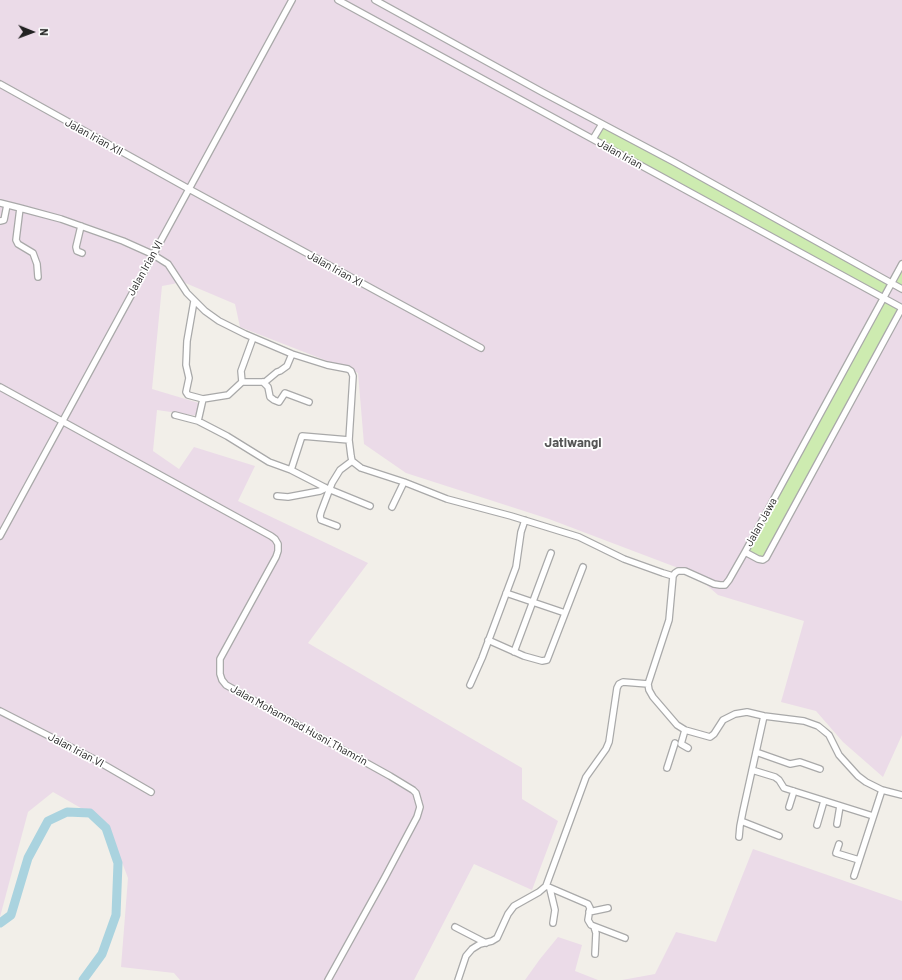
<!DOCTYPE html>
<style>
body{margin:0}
#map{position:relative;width:902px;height:980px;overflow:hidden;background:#f2efe9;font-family:Barlow,sans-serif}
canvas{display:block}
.north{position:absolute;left:12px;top:12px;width:40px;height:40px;-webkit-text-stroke:3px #fff;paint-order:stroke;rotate:91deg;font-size:11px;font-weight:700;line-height:16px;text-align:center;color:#222}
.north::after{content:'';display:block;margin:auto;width:14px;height:18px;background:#222;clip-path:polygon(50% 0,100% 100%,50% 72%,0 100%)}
</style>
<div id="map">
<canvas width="902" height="980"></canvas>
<div class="north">N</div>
</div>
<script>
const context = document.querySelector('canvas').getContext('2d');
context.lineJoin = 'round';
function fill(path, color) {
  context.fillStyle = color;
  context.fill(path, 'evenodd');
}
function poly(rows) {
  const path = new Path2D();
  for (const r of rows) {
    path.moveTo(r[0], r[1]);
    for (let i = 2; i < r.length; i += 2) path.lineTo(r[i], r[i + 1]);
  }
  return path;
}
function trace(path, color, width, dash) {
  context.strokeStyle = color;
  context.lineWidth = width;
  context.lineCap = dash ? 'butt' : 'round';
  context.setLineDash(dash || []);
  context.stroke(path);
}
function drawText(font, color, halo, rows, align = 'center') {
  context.font = font + ' Barlow,sans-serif';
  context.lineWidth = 3.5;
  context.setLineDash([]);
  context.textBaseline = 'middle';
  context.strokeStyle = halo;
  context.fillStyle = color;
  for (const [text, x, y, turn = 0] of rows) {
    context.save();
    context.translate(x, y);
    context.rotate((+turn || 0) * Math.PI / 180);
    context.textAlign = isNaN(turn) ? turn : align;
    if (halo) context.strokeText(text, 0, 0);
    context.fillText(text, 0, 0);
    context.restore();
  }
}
const industrial = poly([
 [0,0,902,0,902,735,883,777,843,742,816,711,781,702,804,621,718,595,694,574,549,519,406,473,364,444,358,373,240,327,235,304,183,282,162,286,152,389,202,404,199,416,157,410,153,451,179,469,194,447,255,466,238,501,368,563,308,643,522,768,522,799,558,821,532,890,474,864,414,980,180,980,174,973,121,967,128,878,107,823,53,792,28,812,0,917],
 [753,849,902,901,902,980,622,980,655,974,676,932,716,942],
 [558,937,582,945,575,971,598,980,525,980,540,959]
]);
const grass = poly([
 [602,124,891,283,902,264,902,289,892,283,884,298,902,308,763,560,745,552,884,298,593,139]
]);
const river = poly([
 [0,923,11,915,28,858,48,821,67,812,90,813,106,828,118,863,116,915,102,954,83,980]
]);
const minor = poly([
 [338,0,902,308],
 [375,0,542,92,674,162,902,289],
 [0,84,189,189,481,348],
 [593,139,602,124],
 [0,203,20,208,61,219,123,241,152,254,168,264,187,293,205,311,219,321,245,334,292,354,327,365,348,369,351,371,353,376,349,440,351,456,352,461,361,468,404,482,447,499,511,516,579,537,624,559,663,573,673,576,675,573,678,571,685,571,714,584,720,585,725,585,729,580,745,552,902,264],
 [20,208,16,240,18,244,33,253,37,264,38,277],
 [0,221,4,220,7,205],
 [81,226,76,247,77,251,82,253],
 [194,301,187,341,186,365,189,378,186,392,188,395,203,399,198,421,227,436,269,462,291,470,326,488,370,506],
 [242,382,241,371,253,338],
 [263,382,268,387,270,397,274,400,279,402,285,393,309,402],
 [0,387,271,536,275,539,278,544,278,551,276,557,220,659,220,674,222,680,226,685,390,776,413,790,416,793,420,807,417,817,384,879,328,980],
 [203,399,228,395,242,382,265,382,277,372,280,371,287,366,292,354],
 [175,415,198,421],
 [291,470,302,436,349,440],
 [277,496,288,497,320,491,326,488],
 [392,507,404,482],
 [337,526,321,520,320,516,321,512,332,483,340,470,352,461],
 [0,536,292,0],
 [745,552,758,559,763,560,766,558,902,308],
 [673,576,669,620,648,684,649,690,653,697,677,725,685,730,710,737,714,734,723,720,735,714,747,712,764,716,804,721,818,726,823,730,829,735,839,755,858,776,866,782,882,790,902,795],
 [506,593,565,613],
 [488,640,524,656,542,661,547,660,583,567],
 [514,652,551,553],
 [470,685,482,658,516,567,521,532,525,520],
 [0,711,94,759,151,792],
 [685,730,681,744,688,748],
 [756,752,790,764,800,762,820,769],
 [667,768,675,743],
 [752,770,775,777,779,780,784,788,873,816],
 [789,807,794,791],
 [741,821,779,836],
 [837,824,840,806],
 [817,825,824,801],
 [739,837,740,826,743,811,764,716],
 [839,844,836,853,859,860],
 [854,876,882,790],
 [546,886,588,904,590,908,588,920,591,925,625,938],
 [550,889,555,910,553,923],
 [589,912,608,908],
 [455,927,486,943],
 [594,927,596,933,595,954],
 [458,980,466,956,472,949,480,944,492,941,497,938,508,914,514,906,539,892,546,886,586,777,606,749,609,742,617,688,619,684,623,682,648,684]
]);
const streetNames = [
 ["Jalan Irian XII",94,137,29],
 ["Jalan Irian",620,154,29],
 ["Jalan Irian VI",145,268,-61],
 ["Jalan Irian XI",335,269,29],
 ["Jalan Jawa",761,522,-61],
 ["Jalan Mohammad Husni Thamrin",299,725,29],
 ["Jalan Irian VI",76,750,28]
];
const quarterNames = [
 ["Jatiwangi",573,443]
];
fill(industrial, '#ebdbe8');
fill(grass, '#cdebb0');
trace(river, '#aad3df', 9);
trace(minor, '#a9a9a9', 8);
trace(minor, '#fff', 5.5);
drawText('11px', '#222', '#fff', streetNames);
drawText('bold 13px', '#555', '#fff', quarterNames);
</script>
